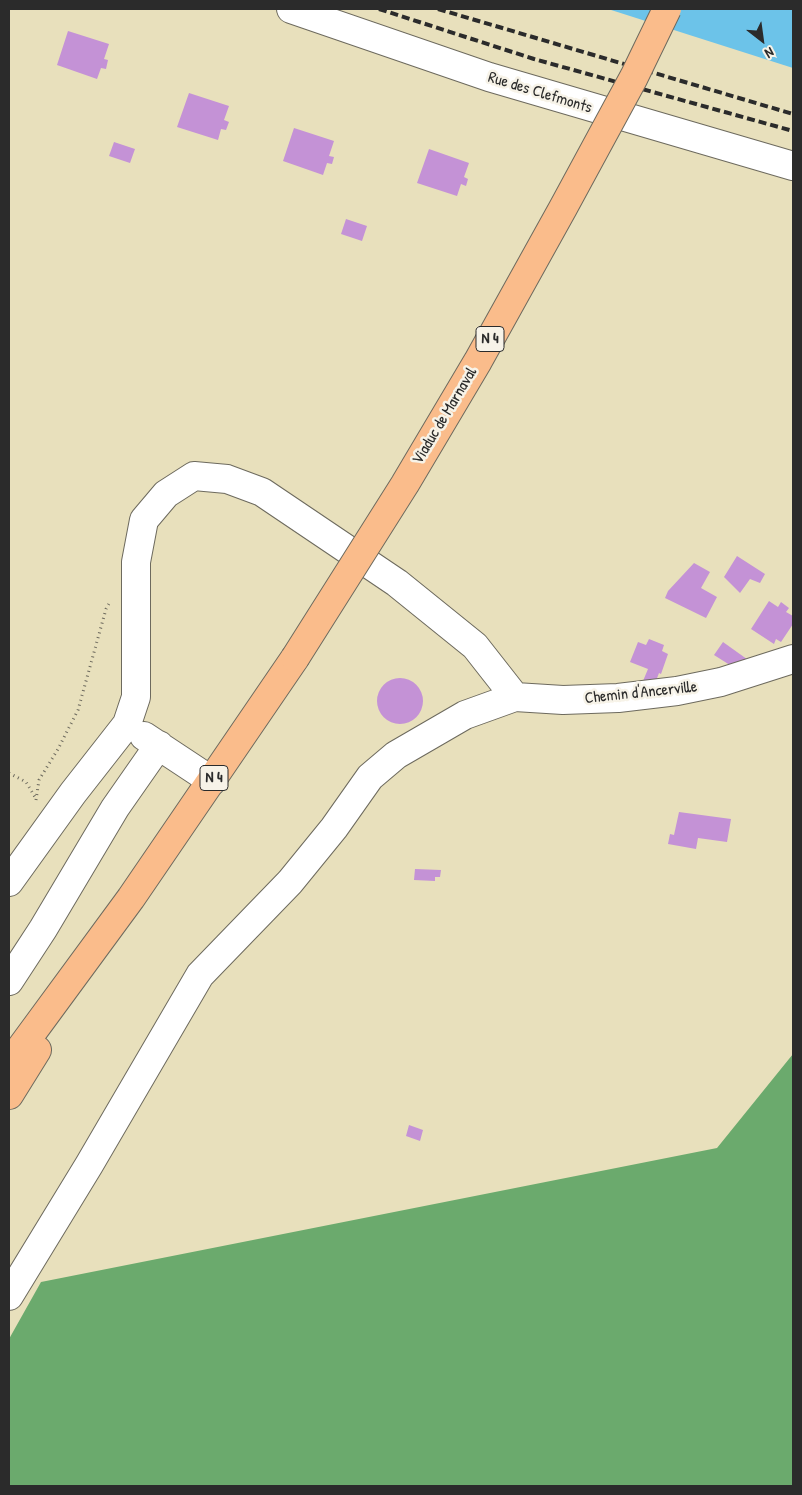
<!DOCTYPE html>
<style>
body{margin:0}
#map{position:relative;width:802px;height:1495px;overflow:hidden;background:#e8e0bc;font-family:"Patrick Hand",sans-serif}
canvas{display:block}
.frame{position:absolute;inset:0;border:10px solid #2b2b2b;pointer-events:none}
.north{position:absolute;left:737px;top:15px;width:50px;height:50px;-webkit-text-stroke:4px #f7f3e8;paint-order:stroke;rotate:150deg;font-size:14px;font-weight:700;line-height:20px;text-align:center;color:#2b2b2b}
.north::after{content:'';display:block;margin:auto;width:18px;height:22px;background:#2b2b2b;clip-path:polygon(50% 0,100% 100%,50% 72%,0 100%)}
</style>
<div id="map">
<canvas width="802" height="1495"></canvas>
<div class="frame"></div>
<div class="north">N</div>
</div>
<script>
const context = document.querySelector('canvas').getContext('2d');
context.lineJoin = 'round';
function fill(path, color) {
  context.fillStyle = color;
  context.fill(path, 'evenodd');
}
function poly(rows) {
  const path = new Path2D();
  for (const r of rows) {
    if (r.length === 3) {
      path.moveTo(r[0] + r[2], r[1]);
      path.arc(r[0], r[1], r[2], 0, 2 * Math.PI);
      continue;
    }
    path.moveTo(r[0], r[1]);
    for (let i = 2; i < r.length; i += 2) path.lineTo(r[i], r[i + 1]);
  }
  return path;
}
function trace(path, color, width, dash) {
  context.strokeStyle = color;
  context.lineWidth = width;
  context.lineCap = dash ? 'butt' : 'round';
  context.setLineDash(dash || []);
  context.stroke(path);
}
function drawText(font, color, halo, rows, align = 'center') {
  context.font = font + ' "Patrick Hand",sans-serif';
  context.lineWidth = 5;
  context.setLineDash([]);
  context.textBaseline = 'middle';
  context.strokeStyle = halo;
  context.fillStyle = color;
  for (const [text, x, y, turn = 0] of rows) {
    context.save();
    context.translate(x, y);
    context.rotate((+turn || 0) * Math.PI / 180);
    context.textAlign = isNaN(turn) ? turn : align;
    if (halo) context.strokeText(text, 0, 0);
    context.fillText(text, 0, 0);
    context.restore();
  }
}
const forest = poly([
 [793,1054,793,1486,9,1486,9,1339,41,1282,717,1148]
]);
const water = poly([
 [608,9,793,9,793,68,724,46]
]);
const building = poly([
 [68,31,109,44,104,59,108,60,106,69,101,68,97,79,57,65],
 [189,93,229,106,224,120,229,122,226,130,221,129,218,140,177,127],
 [294,128,334,141,329,156,334,157,332,164,327,163,323,175,283,161],
 [114,142,135,149,130,163,109,156],
 [429,149,469,163,464,177,468,179,466,186,461,184,457,196,417,183],
 [346,219,367,226,362,241,341,234],
 [737,556,765,574,760,583,750,579,740,593,724,577],
 [694,563,710,572,701,588,717,597,706,618,665,598,668,591],
 [769,601,778,607,781,602,789,608,786,612,793,616,793,624,781,642,776,639,774,644,751,629],
 [649,639,664,645,662,651,668,654,661,674,659,673,654,686,643,681,648,669,630,662,638,642,646,645],
 [723,642,751,662,733,667,714,655],
 [400,701,23],
 [679,812,731,819,727,842,698,838,696,849,668,844,670,834,674,835],
 [415,869,441,870,440,877,435,877,435,881,414,880],
 [409,1125,423,1130,420,1141,406,1136]
]);
const path = poly([
 [9,773,26,782,35,797],
 [36,800,39,780,58,749,78,710,106,609,110,602]
]);
const minor = poly([
 [291,9,489,77,793,166],
 [144,736,212,781],
 [9,882,73,793,127,724,136,697,136,562,144,520,166,494,194,476,227,479,262,492,397,583,475,646,515,697],
 [9,981,43,929,115,808,159,745],
 [9,1296,89,1165,200,975,290,882,334,828,370,777,396,755,465,715,515,697,563,700,618,698,677,691,721,682,793,659]
]);
const highway = poly([
 [9,1064,131,898,295,658],
 [9,1095,37,1050]
]);
const rail = poly([
 [379,9,534,59,793,131],
 [438,9,793,114]
]);
const highwayBridge = poly([
 [295,658,405,484,478,361,563,208,634,77,667,9]
]);
const shields = [
 [490,339,28],
 [214,778,28]
];
const shieldNames = [
 ["N 4",490,339],
 ["N 4",214,778]
];
const streetNames = [
 ["Rue des Clefmonts",540,93,17],
 ["Viaduc de Marnaval",445,416,-59],
 ["Chemin d'Ancerville",641,693,-6]
];
fill(forest, '#6baa6d');
fill(water, '#6cc3e9');
fill(building, '#c492d6');
trace(minor, '#6d6a5e', 30);
trace(highway, '#6d6a5e', 30);
trace(path, '#6d6a5e', 3, [1, 4]);
trace(minor, '#fff', 28);
trace(highway, '#fabc8b', 28);
trace(rail, '#2b2b2b', 4, [8, 4]);
trace(highwayBridge, '#6d6a5e', 30, []);
trace(highwayBridge, '#fabc8b', 28);
for (const [x, y, w] of shields) {
  const box = new Path2D();
  box.roundRect(x - w / 2, y - 12.5, w, 25, 4);
  context.fillStyle = '#f7f3e8';
  context.fill(box);
  trace(box, '#2b2b2b', 1);
}
drawText('bold 15px', '#2b2b2b', null, shieldNames);
drawText('16px', '#2b2b2b', '#f7f3e8', streetNames);
</script>
